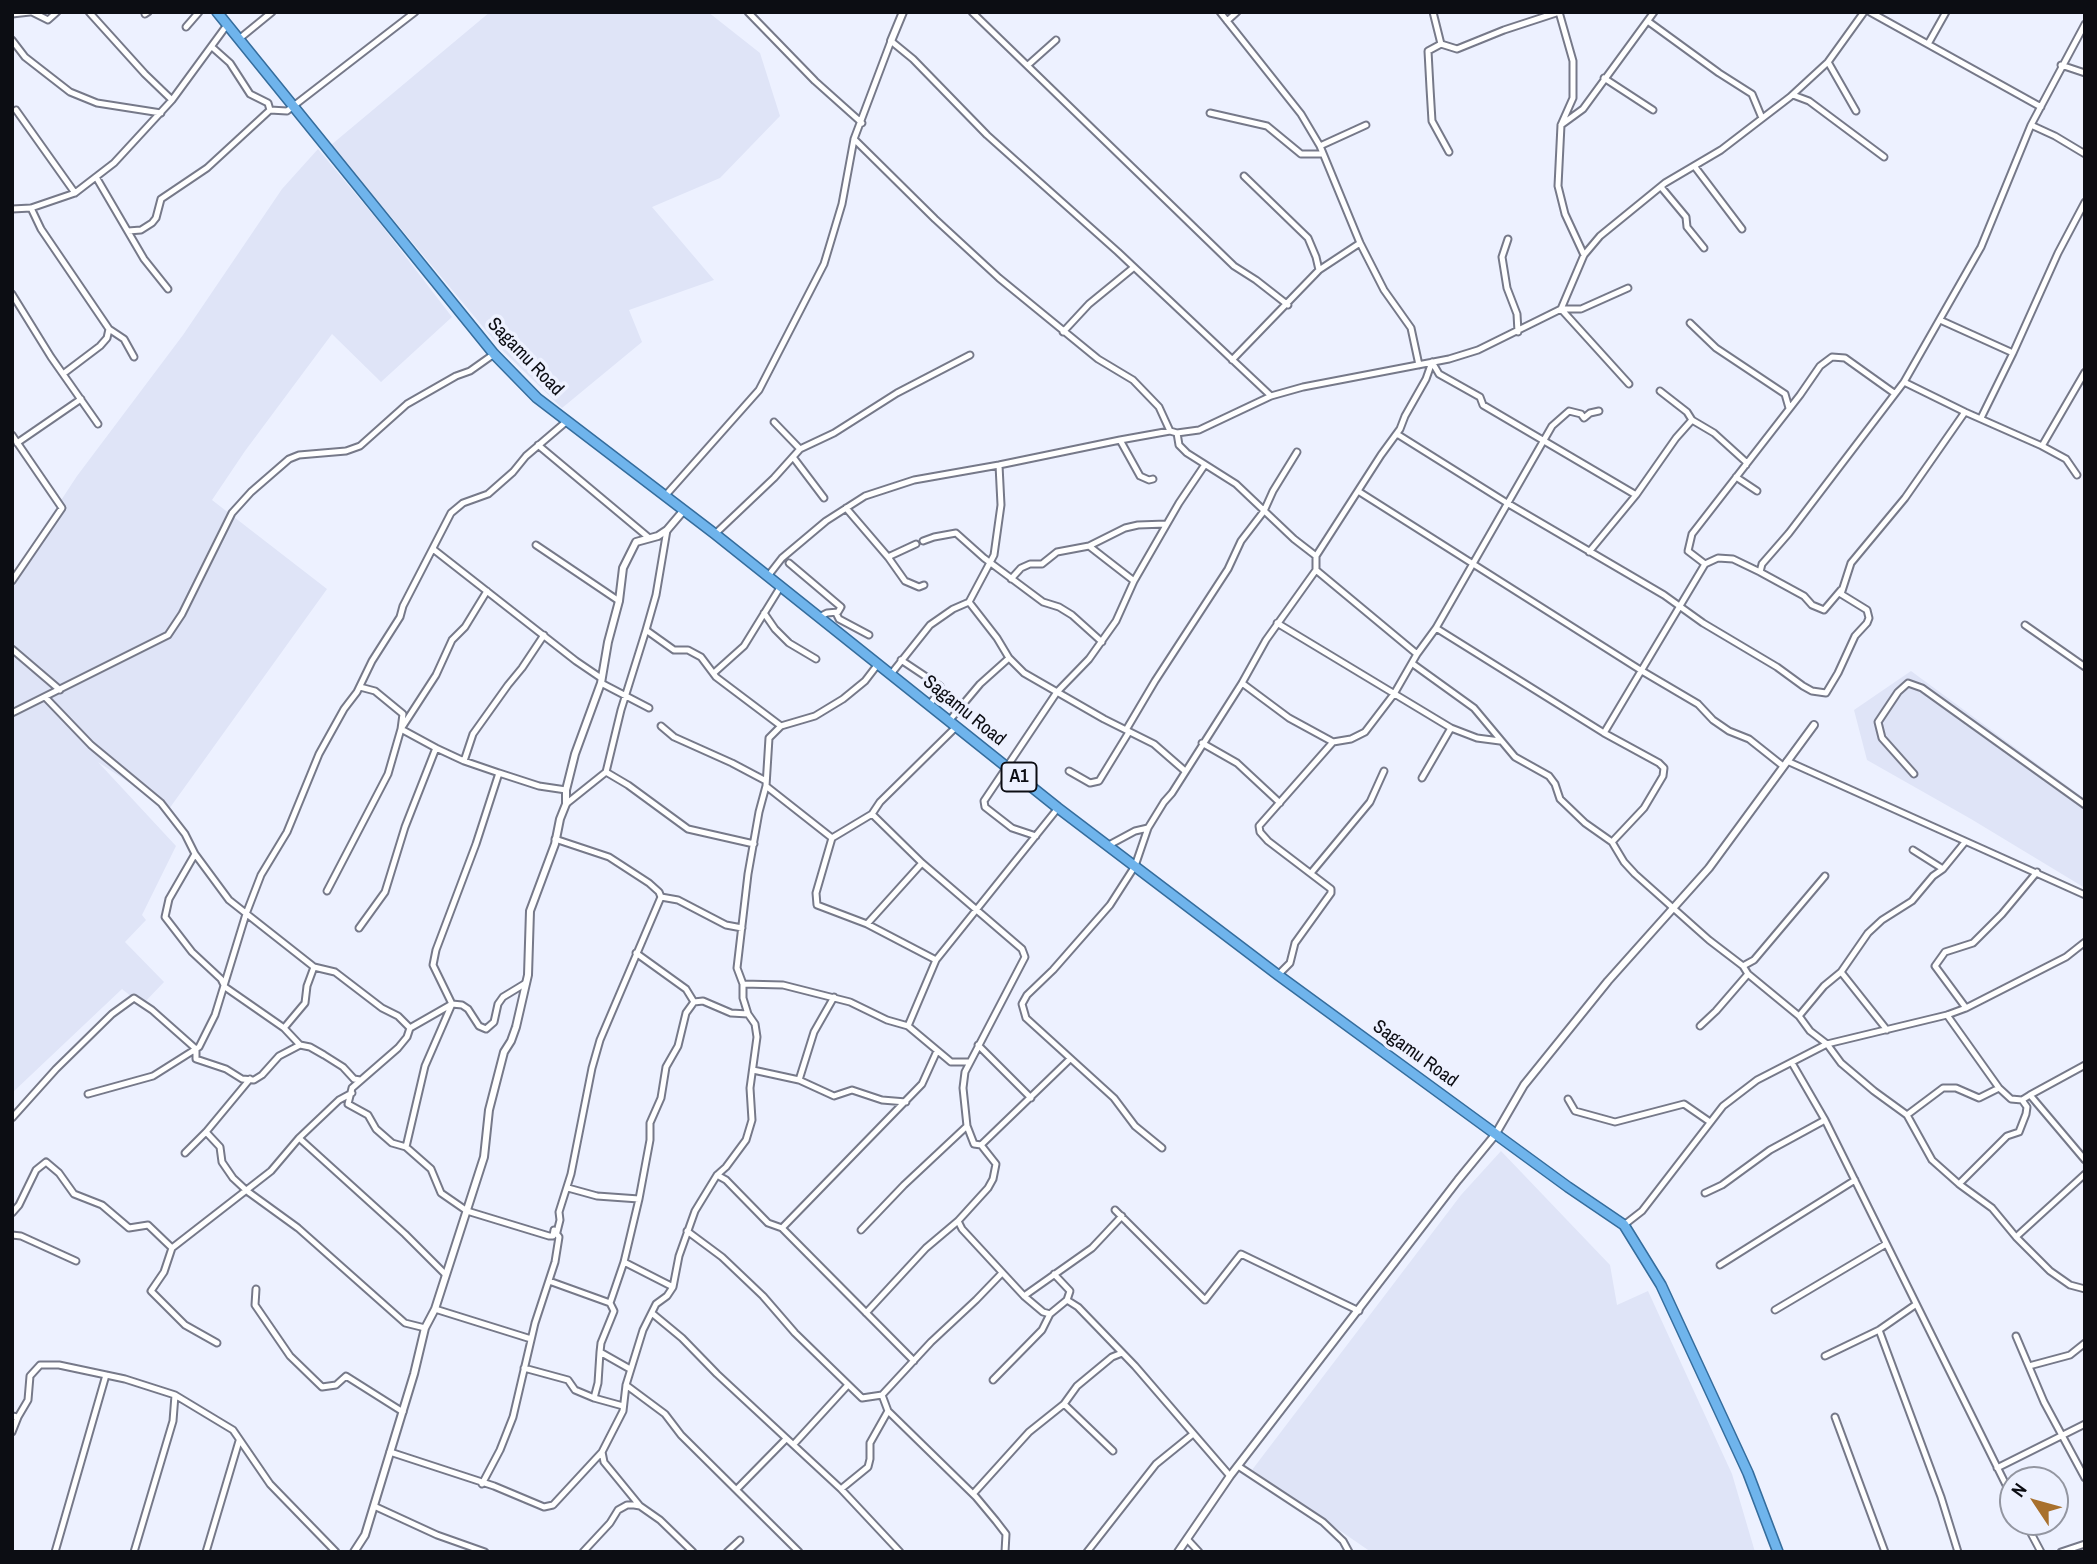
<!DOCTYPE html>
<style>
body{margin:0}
#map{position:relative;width:2097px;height:1564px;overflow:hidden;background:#edf1ff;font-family:"Archivo Narrow",sans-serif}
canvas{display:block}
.frame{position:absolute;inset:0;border:14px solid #0c0d13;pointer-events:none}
.north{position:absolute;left:1999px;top:1466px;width:70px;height:70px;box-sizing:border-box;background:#edf1ff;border:2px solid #9396a1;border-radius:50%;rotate:306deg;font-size:19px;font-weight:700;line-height:28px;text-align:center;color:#0c0d13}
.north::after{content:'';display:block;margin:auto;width:24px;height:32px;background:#a8702d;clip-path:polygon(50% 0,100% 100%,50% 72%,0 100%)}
</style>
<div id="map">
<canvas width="2097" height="1564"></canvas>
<div class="frame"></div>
<div class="north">N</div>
</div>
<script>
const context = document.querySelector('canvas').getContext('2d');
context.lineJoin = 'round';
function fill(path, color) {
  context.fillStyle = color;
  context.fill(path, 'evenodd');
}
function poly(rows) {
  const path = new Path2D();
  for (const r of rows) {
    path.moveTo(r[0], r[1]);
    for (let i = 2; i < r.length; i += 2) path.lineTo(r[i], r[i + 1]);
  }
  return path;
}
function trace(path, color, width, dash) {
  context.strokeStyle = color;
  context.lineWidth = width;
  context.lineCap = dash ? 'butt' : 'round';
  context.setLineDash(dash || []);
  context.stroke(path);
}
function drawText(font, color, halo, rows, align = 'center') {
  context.font = font + ' "Archivo Narrow",sans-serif';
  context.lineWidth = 7;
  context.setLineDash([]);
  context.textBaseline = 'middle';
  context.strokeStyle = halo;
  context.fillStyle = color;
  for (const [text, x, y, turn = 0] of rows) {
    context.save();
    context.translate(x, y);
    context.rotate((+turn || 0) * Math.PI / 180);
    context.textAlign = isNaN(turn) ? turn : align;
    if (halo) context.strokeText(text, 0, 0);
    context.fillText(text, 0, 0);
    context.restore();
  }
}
const built = poly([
 [490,12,708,12,760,53,780,116,720,178,652,207,714,280,629,310,642,342,562,408,504,352,331,145],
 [318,149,379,222,452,317,381,382,332,334,245,451,212,500,327,589,169,809,98,762,176,846,142,915,146,920,125,942,164,982,142,1005,122,989,12,1093,12,712,19,709,12,705,12,575,77,476,183,335,282,189],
 [1911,671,2085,799,2085,888,1971,819,1867,760,1854,710],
 [1501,1151,1610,1265,1617,1305,1648,1291,1732,1474,1755,1552,1371,1552,1252,1470,1461,1195]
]);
const minor = poly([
 [32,12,48,20,57,12],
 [89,12,145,74,172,100],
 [748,12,815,81,862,123],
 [972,12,1234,266,1256,280,1288,305],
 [1220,12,1301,114,1320,146,1360,243,1384,290,1411,328,1419,365],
 [1433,12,1441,44,1457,49,1504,30,1559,12],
 [1559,12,1573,61,1573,98,1561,125,1558,186,1565,214,1584,255],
 [1870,12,2041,107],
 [12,14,30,12],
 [145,14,148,12],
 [1227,21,1237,12],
 [1649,22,1719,73,1752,94,1762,118],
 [186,27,199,12],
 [239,39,272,12],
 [12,40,25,57,70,92,97,103,161,113],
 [1441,44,1428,51,1430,88,1432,121,1449,152],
 [1928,44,1946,12],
 [212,47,230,63,250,94,268,103,270,110],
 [1828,62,1856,111],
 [1028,65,1056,40],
 [2061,65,2085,73],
 [1604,78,1653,110],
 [1793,95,1809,101,1884,157],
 [16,110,75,193],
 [1210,113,1267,126,1301,154,1323,154],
 [1561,125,1583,109,1654,12],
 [2031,125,2055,136,2085,154],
 [854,139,935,219,999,278,1098,359,1133,380,1159,407,1170,431],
 [1320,146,1366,125],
 [1695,167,1742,229],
 [1244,176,1308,238,1316,257,1319,270],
 [96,177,144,259,168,289],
 [1661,187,1686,217,1687,227,1704,248],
 [31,208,41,229,109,329,107,338,100,346,63,374],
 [12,209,31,208,75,193,114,163,172,100,227,25],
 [128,231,141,230,152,223,156,218,161,199,207,168,270,110,287,111,415,12],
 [1508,239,1502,257,1507,288,1517,314,1518,332],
 [12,294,51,357,98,424],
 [1561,309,1584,255,1600,236,1665,183,1721,150,1790,97,1828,62,1864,12],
 [1561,309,1629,384],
 [1940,320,2013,353],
 [1690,323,1716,348,1785,394,1789,408],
 [109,329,124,339,134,357],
 [1063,332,1089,304,1133,268],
 [1232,360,1319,270,1360,243],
 [1432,362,1439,374,1480,397,1483,405,1636,495],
 [1904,382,1981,247,2031,125,2085,24],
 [1660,391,1687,412,1692,420,1714,433,1746,462,1746,465],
 [1981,418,2013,353,2058,253,2085,202],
 [774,422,800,449],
 [1397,434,1507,503,1664,595,1703,623,1777,667,1803,686,1812,691,1826,693,1838,673,1855,636,1867,623,1869,618,1867,610,1841,594,1851,563,1905,498,1965,412],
 [12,435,62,508,12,581],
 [1120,440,1140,476,1149,480,1153,479],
 [17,443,81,399],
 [538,445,648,537],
 [2042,446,2085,372],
 [793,457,824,498],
 [1736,477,1757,491],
 [1358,491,1642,671,1698,704,1713,720,1729,731,1749,739,1783,766],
 [665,496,759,390,824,264,842,204,854,139,891,41,913,59,987,135,1118,252,1271,396],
 [846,508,888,557,905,581,919,587,924,585],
 [667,530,656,595,646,630,674,650,688,650,701,657,716,677,781,726,815,716,843,699,865,681,878,664],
 [715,534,774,478,800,449,834,433,897,393,970,355],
 [923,541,934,537,956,533,984,558,1043,602,1059,607,1072,615,1102,642],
 [536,545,619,601],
 [1089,546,1125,528,1138,525,1166,524],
 [433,549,576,661,601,678],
 [1589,552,1636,495,1676,438,1692,420],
 [1316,556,1381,455,1400,429,1405,416,1426,379,1432,362],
 [888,557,916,544],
 [789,563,841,607,838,612,827,613,819,617],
 [1705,564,1688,551,1692,534,1800,395,1820,366,1832,357,1845,358,1894,393],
 [1316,570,1417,654],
 [1760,572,1762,564,1789,533,1904,382,1965,412,2042,446,2066,459,2077,475],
 [768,576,782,558,826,521,865,496,914,480,999,465,1120,440,1170,431,1177,433],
 [1011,579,1021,568,1030,564,1042,564,1057,552,1089,546,1134,581],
 [969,602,997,638,1009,658,1024,673,1057,692,984,801,985,807,1012,828,1036,836],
 [764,613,775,629,789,643,816,659],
 [836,613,839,619,869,635],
 [1277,623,1451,728,1477,738,1500,741],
 [2025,625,2085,667],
 [1436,628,1604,733,1659,763,1664,768,1663,776,1644,808,1612,842],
 [12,649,60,690],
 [901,660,940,686,940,691,929,705],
 [1413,664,1474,708,1515,757,1549,776,1555,784,1560,799,1585,823,1612,842,1624,862,1635,874,1709,940,1743,966,1748,974,1799,1016,1810,1031,1827,1044,1841,1063,1874,1091,1907,1115,1932,1160,1959,1184,1992,1208,2016,1237,2050,1271,2070,1285,2085,1289],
 [715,672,744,646,781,586],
 [891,674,930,625,953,609,969,602,994,555,1001,505,999,465],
 [601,683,649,708],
 [1242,683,1289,718,1333,742,1351,739,1365,732,1394,694,1417,654,1436,628,1552,426,1569,411,1581,414,1584,418,1590,413,1599,411],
 [45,697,91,745,161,803,185,834,195,854,229,900,314,967,335,972,382,1008,398,1016,410,1028],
 [12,713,168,635,182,614,232,513,251,492,289,459,299,455,346,451,360,446,407,404,456,376,470,371,494,354],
 [949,721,980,684,1009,658],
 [661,726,674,737,732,763,766,781],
 [1126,730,1155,681,1228,569,1241,541,1264,511,1273,491,1297,452],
 [1604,733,1705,564,1718,558,1733,559,1760,572,1804,596,1812,605,1824,610,1841,590],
 [1202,743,1237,763,1280,803],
 [436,748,401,729,436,675,452,640,465,627,487,591],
 [464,761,473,734,508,685,522,668,544,635],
 [1787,761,2085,895],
 [1069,771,1090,783,1099,781,1129,732],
 [1185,771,1154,744,1104,719,1057,692,1089,659,1116,621,1134,581,1179,503,1204,466],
 [606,772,621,710,646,630],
 [1914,774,1882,738,1878,722,1898,692,1908,683,1922,688,2085,805],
 [1422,778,1451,728],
 [766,786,832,838,872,814,880,802,956,727],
 [566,804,606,772,628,785,688,829,754,844],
 [832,838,816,893,817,905,867,924,936,960],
 [555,839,609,857,649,883,659,892,661,897,678,900,726,925,742,928],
 [1109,845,1135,831,1148,828],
 [1913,850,1943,869],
 [195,854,169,899,165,917,192,952,221,979,225,987,284,1028,300,1045,310,1047,324,1055,343,1067,354,1079,360,1080],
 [1311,873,1370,802,1384,771],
 [327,891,388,774,401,729,403,714,375,691,360,687],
 [867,924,922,863],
 [359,928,385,892,405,827,436,748,464,761,499,773],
 [636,953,686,989,694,1002],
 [1743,966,1754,960,1825,876],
 [1841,972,1887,1030],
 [1278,975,1290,963,1295,943,1331,893,1331,889,1268,841,1260,832,1259,826,1333,742],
 [526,983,503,997,498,1004,494,1022,486,1029,479,1026,468,1009,462,1005,452,1004,410,1028,407,1037,398,1048,352,1088,348,1104,368,1115,376,1129,392,1143,406,1147,425,1066,452,1004,433,965,436,950,476,844,499,773,539,786,566,790],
 [743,984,783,985,850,1002,887,1020,908,1026,951,1062,969,1062],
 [1966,1008,1935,966,1945,952,1973,943,2002,914,2037,872],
 [1947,1015,1999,1088,2011,1099,2022,1100,2030,1095,2085,1160],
 [1799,1016,1824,986,1841,972,1868,933,1882,920,1912,901,1933,876,1943,869,1965,842],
 [908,1026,936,960,1058,808],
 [1700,1026,1716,1011,1748,974],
 [284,1028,305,1003,307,986,314,967],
 [978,1045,1031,1098],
 [1792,1063,1825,1120,2013,1499],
 [753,1070,799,1080,834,1096,852,1090,882,1100,906,1102],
 [799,1080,814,1032,834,997],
 [352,1093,339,1100,299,1138,405,1234,445,1274],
 [88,1094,153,1076,199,1047,215,1015,246,914,261,875,287,832,319,754,344,709,357,692,372,661,400,617,403,606,451,513,463,503,488,494,513,472,526,456,567,421],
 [2030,1095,2085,1065],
 [1568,1099,1575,1111,1615,1122,1684,1104,1710,1122],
 [1907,1115,1943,1088,1956,1088,1979,1098,1999,1088],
 [12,1118,56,1069,112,1014,134,998,152,1010,196,1049,196,1059,226,1069,242,1079,254,1080,262,1075,279,1056,300,1045],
 [206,1132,220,1147,222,1162,233,1178,247,1191,298,1228,405,1323,425,1328],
 [981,1145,1070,1059],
 [406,1147,431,1169,441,1193,467,1211,549,1236,553,1236,554,1230,557,1232,560,1220,559,1212,571,1174,592,1068,600,1040,661,897],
 [1162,1148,1135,1126,1114,1098,1026,1018,1022,1004,1027,995,1053,970,1110,905,1135,866,1148,828,1164,802,1172,793,1242,683,1266,640,1316,570,1316,556,1294,539,1236,484,1187,453,1179,445,1177,433,1199,430,1271,396,1303,387,1449,359,1478,350,1561,309,1581,309,1628,288],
 [185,1153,206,1132,250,1079],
 [717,1175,726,1180,768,1223,782,1228,914,1361],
 [1959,1184,2007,1136,2019,1132,2026,1114,2027,1107,2022,1100],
 [568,1188,597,1196,639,1199],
 [1705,1193,1722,1185,1770,1150,1825,1120],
 [1115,1210,1205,1300,1241,1254,1359,1311],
 [12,1213,19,1205,36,1170,46,1162,59,1173,74,1194,102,1205,129,1228,148,1225,172,1248,271,1171,299,1138],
 [958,1221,962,1229,1024,1296,1043,1312,1050,1314],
 [1624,1225,1642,1211,1723,1106,1757,1080,1827,1044,1947,1015,1966,1008,2066,957,2085,942],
 [782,1228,922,1084,937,1051],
 [861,1230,904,1185,967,1126],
 [687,1231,722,1257,763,1296,795,1333,862,1398,882,1395,931,1342,976,1300,1002,1273],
 [12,1235,21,1236,76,1261],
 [2016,1237,2085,1174],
 [172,1248,164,1272,151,1291,185,1325,217,1343],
 [624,1262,673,1287],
 [1720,1265,1855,1180],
 [1054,1274,1070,1291,1067,1300],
 [549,1281,610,1303],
 [256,1289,255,1305,290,1356,322,1387,336,1385,346,1376,403,1412],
 [1024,1296,1092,1248,1122,1216],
 [435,1309,531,1339],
 [1775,1310,1886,1244],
 [866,1313,926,1248,958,1221,988,1188,993,1179,996,1164,981,1145,974,1144,967,1126,963,1088,965,1072,1025,957,1022,949,922,863,872,814],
 [653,1314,682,1338,717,1374,841,1489,900,1552],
 [1879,1330,1941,1497,1958,1552],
 [2016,1336,2044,1402,2085,1478],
 [600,1352,598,1383,594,1398,623,1406],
 [1825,1356,1879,1330,1915,1305],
 [2029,1366,2070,1355,2085,1343],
 [524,1368,568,1380,575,1390,594,1398],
 [630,1369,600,1352,601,1343,614,1311,610,1303,624,1262,639,1199,650,1140,650,1123,661,1098,666,1067,678,1046,686,1013,694,1002,703,1001,731,1013,748,1014],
 [993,1380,1042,1330,1050,1314,1067,1300,1078,1307,1135,1366,1230,1476],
 [626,1385,665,1414,681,1435,799,1552],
 [882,1395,888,1411,976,1497,996,1521,1006,1534,1005,1552],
 [1064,1404,1113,1451],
 [12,1416,18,1417,28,1400,30,1376,40,1365,59,1365,125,1379,175,1395,233,1430,270,1484,336,1552],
 [1835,1417,1885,1552],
 [12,1432,18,1417],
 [794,1444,847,1386],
 [390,1452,494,1486,544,1507,553,1505,602,1452,604,1462,640,1506],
 [602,1452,623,1411,626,1385,643,1330,656,1304,667,1296,673,1287,679,1256,695,1211,717,1175,726,1167,746,1140,752,1120,750,1088,757,1037,755,1024,748,1014,743,998,743,984,737,968,748,874,759,812,766,786,769,738,781,726],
 [1238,1466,1323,1522,1343,1541,1349,1552],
 [1997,1468,2085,1424],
 [482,1484,500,1450,513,1417,535,1323,555,1262,559,1237,556,1233],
 [737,1489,786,1439],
 [841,1489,868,1467,870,1459,870,1443,888,1411],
 [973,1494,1029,1432,1064,1404,1077,1386,1112,1357,1122,1353],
 [374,1506,437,1535,485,1552],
 [2025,1522,2041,1552],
 [1187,1539,1199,1552],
 [55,1552,106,1375],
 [134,1552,173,1421,175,1395],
 [206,1552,239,1441],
 [583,1552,610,1523,618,1510,627,1505,634,1505,640,1506,660,1520,693,1552],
 [727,1552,740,1540],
 [1087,1552,1156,1464,1193,1434],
 [2061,1552,2085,1544]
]);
const tertiary = poly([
 [891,41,903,12],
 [354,1552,365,1535,414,1374,425,1328,435,1309,484,1157,489,1110,504,1052,511,1041,516,1027,528,975,530,911,555,844,560,819,566,804,566,790,575,754,601,683,608,642,619,601,623,568,636,542,658,536,667,530,684,510],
 [1178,1552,1230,1476,1458,1180,1495,1135,1524,1085,1608,981,1709,868,1814,725]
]);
const trunk = poly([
 [217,12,494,354,537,398,715,534,1058,808,1278,975,1568,1187,1624,1225,1661,1285,1748,1473,1778,1552]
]);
const shields = [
 [1019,777,35]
];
const shieldNames = [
 ["A1",1019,777]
];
const streetNames = [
 ["Sagamu Road",525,357,46],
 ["Sagamu Road",964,711,39],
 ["Sagamu Road",1415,1054,36]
];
fill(built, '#dfe4f7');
trace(minor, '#767989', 9);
trace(tertiary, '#767989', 10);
trace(trunk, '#356d9d', 12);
trace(minor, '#fff', 5);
trace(tertiary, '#fff', 6);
trace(trunk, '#6fb4ec', 9);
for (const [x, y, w] of shields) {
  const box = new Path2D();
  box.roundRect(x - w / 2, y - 14.5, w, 29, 5);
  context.fillStyle = '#edf1ff';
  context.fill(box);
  trace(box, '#0c0d13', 2);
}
drawText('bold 18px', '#0c0d13', null, shieldNames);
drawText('19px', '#0c0d13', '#edf1ff', streetNames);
</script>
